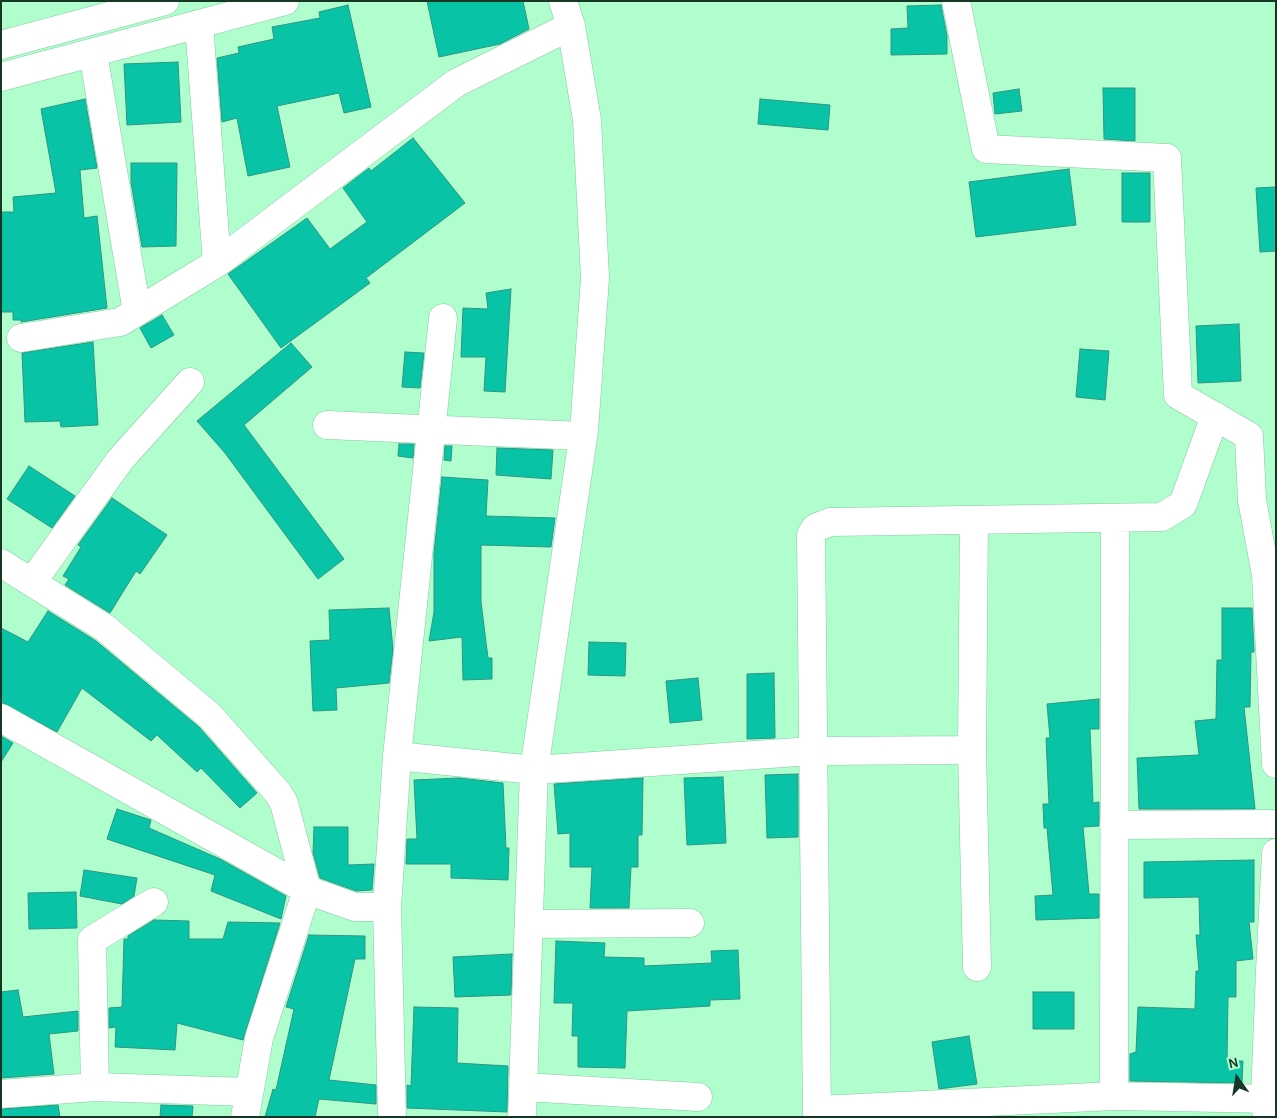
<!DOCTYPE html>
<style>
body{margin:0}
#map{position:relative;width:1277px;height:1118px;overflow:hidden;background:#b0fdcd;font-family:Karla,sans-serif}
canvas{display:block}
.frame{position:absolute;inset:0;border:2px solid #173725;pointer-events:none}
.north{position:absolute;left:1212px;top:1053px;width:50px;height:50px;-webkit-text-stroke:4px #b0fdcd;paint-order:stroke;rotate:347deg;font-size:14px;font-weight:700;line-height:20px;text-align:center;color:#173725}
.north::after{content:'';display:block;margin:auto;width:18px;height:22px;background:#173725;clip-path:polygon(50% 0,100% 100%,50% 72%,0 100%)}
</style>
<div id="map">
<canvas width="1277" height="1118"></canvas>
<div class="frame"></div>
<div class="north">N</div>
</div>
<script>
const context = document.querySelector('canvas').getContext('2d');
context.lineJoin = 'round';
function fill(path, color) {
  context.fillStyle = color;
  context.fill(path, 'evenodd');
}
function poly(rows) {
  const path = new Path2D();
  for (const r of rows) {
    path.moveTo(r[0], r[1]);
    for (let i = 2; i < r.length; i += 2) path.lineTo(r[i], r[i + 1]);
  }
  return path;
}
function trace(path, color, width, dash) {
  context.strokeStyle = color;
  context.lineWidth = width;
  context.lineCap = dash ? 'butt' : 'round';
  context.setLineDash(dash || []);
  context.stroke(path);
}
const building = poly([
 [427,1,523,1,529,29,500,44,439,57,427,1],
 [348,5,371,107,344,113,339,93,277,106,290,167,248,176,237,118,222,122,217,58,239,53,238,47,274,39,272,27,320,18,319,12,348,5],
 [941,5,947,36,947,54,891,55,891,29,908,28,907,6,941,5],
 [178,62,181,122,127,125,124,64,178,62],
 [1103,88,1135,88,1135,141,1104,139,1103,88],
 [1019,89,1022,111,995,114,993,93,1019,89],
 [85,99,97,168,80,170,84,218,97,216,107,308,21,322,21,320,13,320,13,312,1,312,1,212,14,212,13,197,56,193,41,109,85,99],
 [760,99,830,105,828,130,758,124,760,99],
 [413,138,465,203,366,278,370,283,281,348,228,274,307,218,330,249,367,222,343,188,369,168,371,171,413,138],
 [131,163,177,163,176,246,142,247,131,182,131,163],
 [1069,169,1076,225,976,237,969,182,1069,169],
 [1122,173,1150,173,1150,222,1122,222,1122,173],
 [1276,187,1276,251,1260,252,1256,188,1276,187],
 [511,289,505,392,484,391,486,357,461,357,463,308,488,309,486,293,511,289],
 [162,315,174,335,151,348,140,328,162,315],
 [1239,324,1241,381,1198,383,1196,326,1239,324],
 [93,342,98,425,61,427,60,421,25,422,22,353,93,342],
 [291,343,312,367,244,425,344,559,318,579,225,453,197,421,291,343],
 [1080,349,1109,351,1105,400,1076,397,1080,349],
 [405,352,424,353,420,388,402,387,405,352],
 [399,444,414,444,413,458,398,456,399,444],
 [445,446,452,446,451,461,444,460,445,446],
 [497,448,553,450,551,479,496,475,497,448],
 [29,466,75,496,52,528,7,499,29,466],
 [442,477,488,480,486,516,555,518,551,547,481,545,481,602,488,658,492,658,492,679,463,680,462,637,429,641,434,612,434,553,442,477],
 [112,498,167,535,140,574,136,571,110,613,65,585,69,579,63,576,81,547,78,545,112,498],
 [389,608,393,649,389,683,336,688,337,710,313,711,310,641,330,640,329,610,389,608],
 [1222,608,1252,608,1254,652,1251,652,1250,707,1244,707,1255,809,1139,809,1137,758,1199,755,1195,721,1216,719,1217,660,1222,660,1222,608],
 [48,611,96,641,199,727,257,793,240,808,201,768,197,772,157,735,151,741,82,688,57,732,1,702,1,628,28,642,48,611],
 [589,642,626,643,625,676,588,675,589,642],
 [774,673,775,738,747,739,747,674,774,673],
 [698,678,702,720,670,723,666,681,698,678],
 [1099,699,1099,729,1090,729,1093,803,1099,802,1099,826,1083,827,1089,894,1099,894,1099,918,1036,920,1035,896,1053,895,1047,828,1044,828,1043,804,1049,804,1046,738,1050,738,1047,704,1099,699],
 [1,736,13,743,1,762,1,736],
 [798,774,798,837,767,838,765,775,798,774],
 [723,777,726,843,687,845,684,778,723,777],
 [459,778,503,783,506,848,509,848,508,880,451,878,451,864,406,864,407,839,417,839,414,780,459,778],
 [643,778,642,835,638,835,638,867,631,867,629,908,590,908,592,867,570,867,570,833,558,834,554,784,643,778],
 [117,809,151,820,149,828,220,859,286,896,281,919,211,891,215,875,107,839,117,809],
 [314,827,348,827,348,865,374,864,372,890,356,891,320,878,313,853,314,827],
 [1254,860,1254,922,1249,922,1253,959,1236,961,1236,997,1228,997,1227,1061,1243,1061,1242,1083,1130,1081,1130,1054,1136,1052,1138,1007,1195,1009,1196,971,1199,971,1196,935,1200,935,1199,897,1144,898,1144,862,1254,860],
 [84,870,137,878,134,896,122,904,80,896,84,870],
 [76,892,77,928,29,929,28,893,76,892],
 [154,920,189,921,189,939,223,939,228,922,280,923,243,1040,177,1023,175,1050,115,1047,116,1027,109,1028,109,1008,122,1007,124,939,128,939,128,936,154,920],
 [309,935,365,936,365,959,355,959,329,1080,376,1085,376,1104,319,1099,315,1117,265,1117,273,1089,276,1090,294,1009,286,1007,309,935],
 [556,941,605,943,604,957,644,958,644,966,712,963,711,951,738,950,740,999,710,1000,710,1006,627,1011,625,1068,578,1067,578,1036,572,1036,573,1003,554,1003,556,941],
 [512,954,511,995,455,997,453,957,512,954],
 [18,990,23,1017,78,1011,78,1031,49,1034,54,1074,1,1078,1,992,18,990],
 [1033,992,1074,992,1074,1029,1033,1029,1033,992],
 [414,1007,458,1008,457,1063,508,1066,507,1112,407,1108,407,1085,411,1086,414,1007],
 [969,1036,977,1084,939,1089,932,1042,969,1036],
 [58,1105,60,1117,1,1117,1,1109,58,1105],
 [161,1105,193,1106,192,1117,160,1117,161,1105]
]);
const street = poly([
 [956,1,986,149,1167,158,1178,395,1249,436,1252,500,1266,575,1276,764],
 [199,24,217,263,456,83,571,26],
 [93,53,137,312],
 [21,338,120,322,217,263],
 [327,425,583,436],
 [1115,518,1114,1096,1276,1099],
 [974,520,972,750,977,967],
 [1,563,105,628,210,716,278,793,284,803,307,890,259,1038,245,1117],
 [32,582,120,460,190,382],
 [1,718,307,890,355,907,387,907],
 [397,756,443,318],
 [1114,825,1276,824],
 [529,924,690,923],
 [95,1087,249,1092],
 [523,1087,698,1097],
 [1,1094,95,1087,92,940,154,902],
 [817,1110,1114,1096],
 [392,1117,387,907,397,756,534,770,813,751,972,750],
 [522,1117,534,770,584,431,595,278,587,120,571,26,563,1],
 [817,1117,811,535,815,528,830,522,1162,517,1183,504,1215,416],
 [1267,1117,1265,1099,1270,971,1276,853]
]);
const primary = poly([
 [1,45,165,1],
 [1,77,285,1]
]);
fill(building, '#09c3a6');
trace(building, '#2c9781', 1);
trace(street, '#81cc9e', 29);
trace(primary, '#81cc9e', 29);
trace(street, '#fff', 28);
trace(primary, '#fff', 28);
</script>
